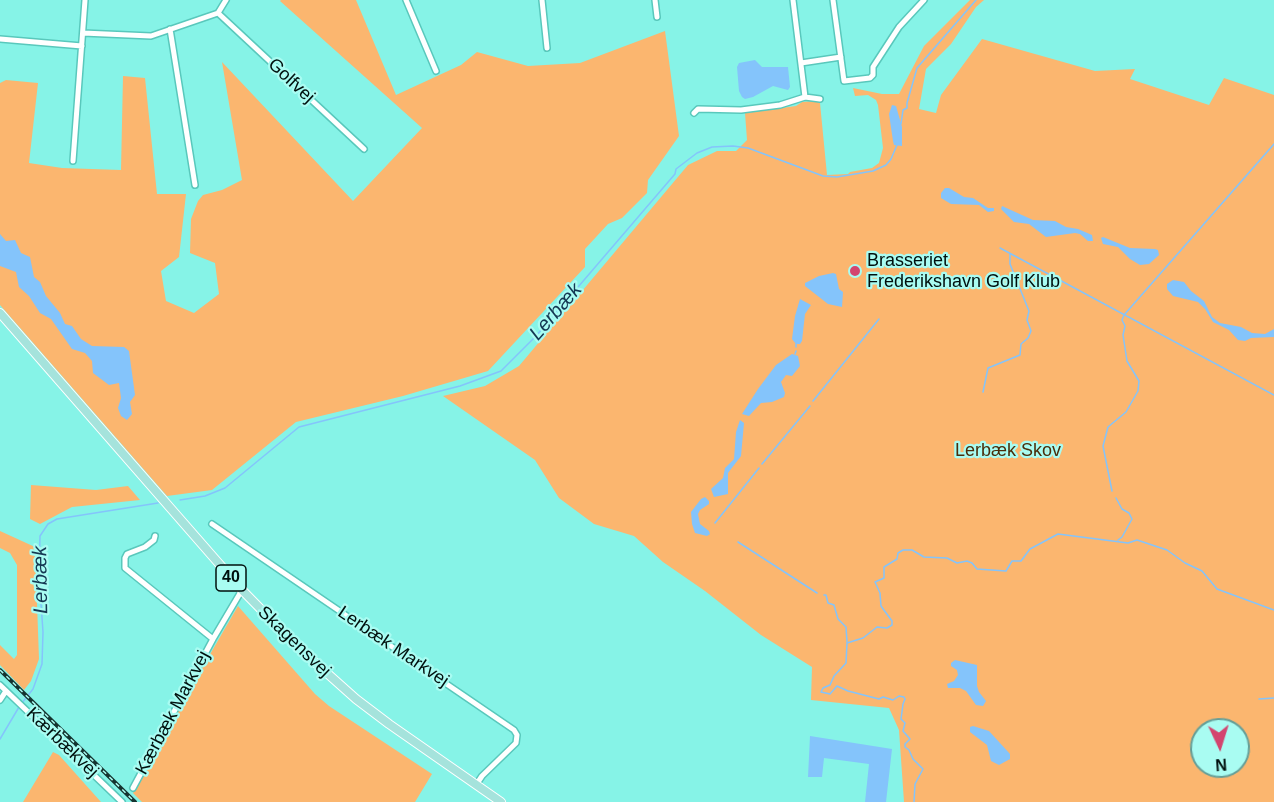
<!DOCTYPE html>
<meta charset="utf-8">
<style>
body{margin:0}
#map{position:relative;width:1274px;height:802px;overflow:hidden;background:#86f3e7;font-family:Arial,sans-serif}
canvas{display:block}
.north{position:absolute;left:1190px;top:718px;width:60px;height:60px;box-sizing:border-box;background:#a9fcf2;border:2px solid #659e97;border-radius:50%;rotate:176deg;font-size:16px;font-weight:700;line-height:24px;text-align:center;color:#00100e}
.north::after{content:'';display:block;margin:auto;width:21px;height:27px;background:#d3456f;clip-path:polygon(50% 0,100% 100%,50% 72%,0 100%)}
</style>
<div id="map">
<canvas width="1274" height="802"></canvas>
<div class="north">N</div>
</div>
<script>
const context = document.querySelector('canvas').getContext('2d');
context.lineJoin = 'round';
function fill(path, color) {
  context.fillStyle = color;
  context.fill(path, 'evenodd');
}
function poly(rows) {
  const path = new Path2D();
  for (const r of rows) {
    path.moveTo(r[0], r[1]);
    for (let i = 2; i < r.length; i += 2) path.lineTo(r[i], r[i + 1]);
  }
  return path;
}
function trace(path, color, width, dash) {
  context.strokeStyle = color;
  context.lineWidth = width;
  context.lineCap = dash ? 'butt' : 'round';
  context.setLineDash(dash || []);
  context.stroke(path);
}
function drawText(font, color, halo, rows, align = 'center') {
  context.font = font + ' Arial,sans-serif';
  context.lineWidth = 4.5;
  context.setLineDash([]);
  context.textBaseline = 'middle';
  context.strokeStyle = halo;
  context.fillStyle = color;
  for (const [text, x, y, turn = 0] of rows) {
    context.save();
    context.translate(x, y);
    context.rotate((+turn || 0) * Math.PI / 180);
    context.textAlign = isNaN(turn) ? turn : align;
    if (halo) context.strokeText(text, 0, 0);
    context.fillText(text, 0, 0);
    context.restore();
  }
}
const green = poly([
 [281,0,356,0,396,95,461,65,477,52,528,66,580,63,665,31,679,136,648,180,647,193,622,218,608,224,585,249,585,267,488,371,403,396,296,422,212,490,167,496,0,305,0,83,6,80,38,83,29,163,62,168,121,170,123,76,145,78,157,194,186,194,179,257,161,271,166,301,194,313,219,294,215,263,190,253,191,219,198,201,203,195,222,190,242,180,222,62,353,201,422,128,280,1],
 [970,0,984,0,976,7,951,44,926,69,919,109,936,113,941,95,982,39,1095,71,1135,69,1130,79,1209,105,1224,78,1274,95,1274,802,904,802,899,730,889,708,811,700,812,667,761,635,705,591,663,562,634,536,594,524,559,498,535,460,443,396,485,386,519,366,688,165,717,151,736,151,747,140,745,113,796,106,802,102,816,101,820,103,827,175,848,174,850,172,872,168,879,163,883,148,878,105,876,100,868,95,855,96,853,88,882,94,899,94,924,46],
 [1202,730,1238,730,1238,766,1202,766],
 [31,485,96,490,128,486,140,500,72,507,40,524,30,519],
 [0,531,35,547,39,659,31,681,24,690,0,665,0,645,14,659,17,655,17,565,10,553,0,548],
 [238,606,315,694,329,706,432,774,415,802,142,802,133,793,165,732],
 [53,752,59,755,101,802,23,802]
]);
const water = poly([
 [755,60,762,67,788,67,790,87,788,90,773,86,753,97,745,99,742,97,739,91,737,67,739,63],
 [892,105,896,106,902,127,902,146,894,145,893,141,889,114],
 [945,188,949,188,964,197,973,198,988,208,994,208,994,211,988,212,979,205,951,204,941,198,941,193],
 [1002,206,1033,220,1055,221,1066,227,1078,229,1092,235,1093,241,1088,241,1080,234,1075,233,1046,237,1029,224,1014,222,1001,209],
 [0,234,6,241,15,240,21,253,30,257,34,277,40,282,46,296,60,313,65,324,72,326,81,339,92,346,124,347,129,351,135,395,130,402,132,414,127,420,121,416,118,408,121,398,119,383,109,385,93,373,92,361,85,353,72,349,51,319,40,313,29,296,19,287,16,272,0,266],
 [1103,237,1130,248,1155,249,1158,250,1159,255,1149,264,1140,265,1130,259,1118,247,1103,244,1101,238],
 [833,273,836,274,839,289,843,292,842,307,828,304,805,286,805,283,819,276],
 [1173,280,1184,282,1191,291,1204,301,1212,317,1220,323,1241,327,1252,333,1265,334,1274,329,1274,337,1251,338,1245,341,1238,340,1229,330,1213,322,1205,309,1198,302,1173,296,1167,289,1167,284],
 [800,299,811,305,805,314,802,341,800,344,796,344,792,339,795,316],
 [792,354,798,356,800,366,792,376,786,375,781,382,785,393,784,397,772,402,761,403,749,416,742,414,758,389,776,365],
 [740,420,744,423,741,456,728,473,728,494,714,497,711,489,723,478,725,468,734,459,736,432],
 [705,497,709,501,709,504,700,510,698,514,700,524,709,531,710,534,707,536,695,533,692,524,691,512,701,499],
 [955,660,977,665,977,686,979,692,986,701,983,706,976,705,966,691,960,688,948,688,947,684,954,681,958,675,957,670,951,666,951,663],
 [973,726,989,731,1010,754,1010,759,999,765,991,761,987,745,970,732,970,727],
 [810,736,892,749,886,802,865,802,869,764,824,758,822,777,808,777]
]);
const stream = poly([
 [901,124,903,110,907,108,907,103,917,68,976,0],
 [1000,248,1274,395],
 [796,347,796,344],
 [795,354,796,351],
 [983,392,988,368,1020,355,1021,344,1028,338,1031,331,1027,320,1029,311,1010,264,1010,254],
 [813,401,879,319],
 [762,464,810,406],
 [1112,491,1103,446,1108,427,1126,412,1138,391,1139,381,1127,361,1123,335,1125,326,1122,320,1124,315,1274,144],
 [1116,498,1122,509,1129,513,1132,519,1122,537,1118,540],
 [180,500,205,496,225,488,299,427,460,386,501,371,536,336,675,174,676,169,697,153,712,147,733,146,748,148,823,176,837,177,873,171,886,165,891,159,897,145],
 [715,523,759,468],
 [738,542,817,593],
 [824,595,826,595,828,603,834,605,838,619,846,627,847,642],
 [1259,699,1274,698],
 [22,703,33,689,42,664,43,632,39,574,40,536,48,524,57,519,158,503],
 [0,739,19,707],
 [914,802,915,784,923,769,913,759,909,750,905,747,905,744,910,739,903,731,905,723,901,719,903,704,905,699,904,697,899,696,893,700,883,697,879,699,848,691,837,686,830,694,821,692,823,688,830,685,834,676,846,663,847,643,863,638,877,627,887,628,892,625,892,621,881,606,880,593,875,582,884,578,884,567,897,559,898,553,903,550,912,550,924,557,947,558,957,563,967,561,972,563,977,569,1006,571,1012,561,1021,561,1030,549,1058,534,1128,543,1137,540,1167,550,1185,563,1202,571,1217,589,1274,610]
]);
const street = poly([
 [406,0,436,71],
 [542,0,547,48],
 [655,0,657,17],
 [793,0,805,97,820,99],
 [833,0,844,81,870,78,873,75,873,67,899,27,924,0],
 [218,13,364,149],
 [170,29,195,185],
 [83,33,151,36,218,13,226,0],
 [0,39,82,46],
 [801,63,841,57],
 [694,113,698,109,741,110,780,105,805,97],
 [73,161,85,0],
 [212,524,514,730,517,735,516,743,482,776,476,785],
 [155,536,154,540,145,547,127,554,125,558,125,568,213,639],
 [0,685,122,802],
 [0,700,6,691],
 [133,788,213,639,242,590]
]);
const primary = poly([
 [0,313,242,590,300,649,356,699,389,724,501,802]
]);
const rail = poly([
 [0,670,135,802]
]);
const markers = [
 [855,271,6,"#d3456f"]
];
const shields = [
 [231,578,30]
];
const shieldNames = [
 ["40",231,578]
];
const streetNames = [
 ["Golfvej",291,81,43],
 ["Skagensvej",294,642,44],
 ["Lerbæk Markvej",393,647,34],
 ["Kærbæk Markvej",173,713,-62],
 ["Kærbækvej",62,743,44]
];
const poiNames = [
 ["Brasseriet",867,261],
 ["Frederikshavn Golf Klub",867,282]
];
const parkNames = [
 ["Lerbæk Skov",1008,451]
];
const waterNames = [
 ["Lerbæk",556,312,-49],
 ["Lerbæk",41,580,-91]
];
fill(green, '#fbb66f');
fill(water, '#84c4fb');
trace(stream, '#84c4fb', 1.5);
trace(street, '#59c8bc', 8);
trace(primary, '#fff', 10);
trace(street, '#fff', 5);
trace(primary, '#a5e3dc', 8);
trace(rail, '#153430', 4);
trace(rail, '#a9fcf2', 1.5, [4.5]);
for (const [x, y, r, color] of markers) {
  const dot = new Path2D();
  dot.arc(x, y, r, 0, 2 * Math.PI);
  context.fillStyle = color;
  context.fill(dot);
  trace(dot, '#a9fcf2', 2);
}
for (const [x, y, w] of shields) {
  const box = new Path2D();
  box.roundRect(x - w / 2, y - 13, w, 26, 4.5);
  context.fillStyle = '#a9fcf2';
  context.fill(box);
  trace(box, '#00100e', 1.5);
}
drawText('bold 16px', '#00100e', null, shieldNames);
drawText('18px', '#00100e', '#a9fcf2', streetNames);
drawText('18px', '#00100e', '#a9fcf2', poiNames, 'left');
drawText('18px', '#4a2d0a', '#a9fcf2', parkNames);
drawText('italic 20px', '#143752', '#a9fcf2', waterNames);
</script>
